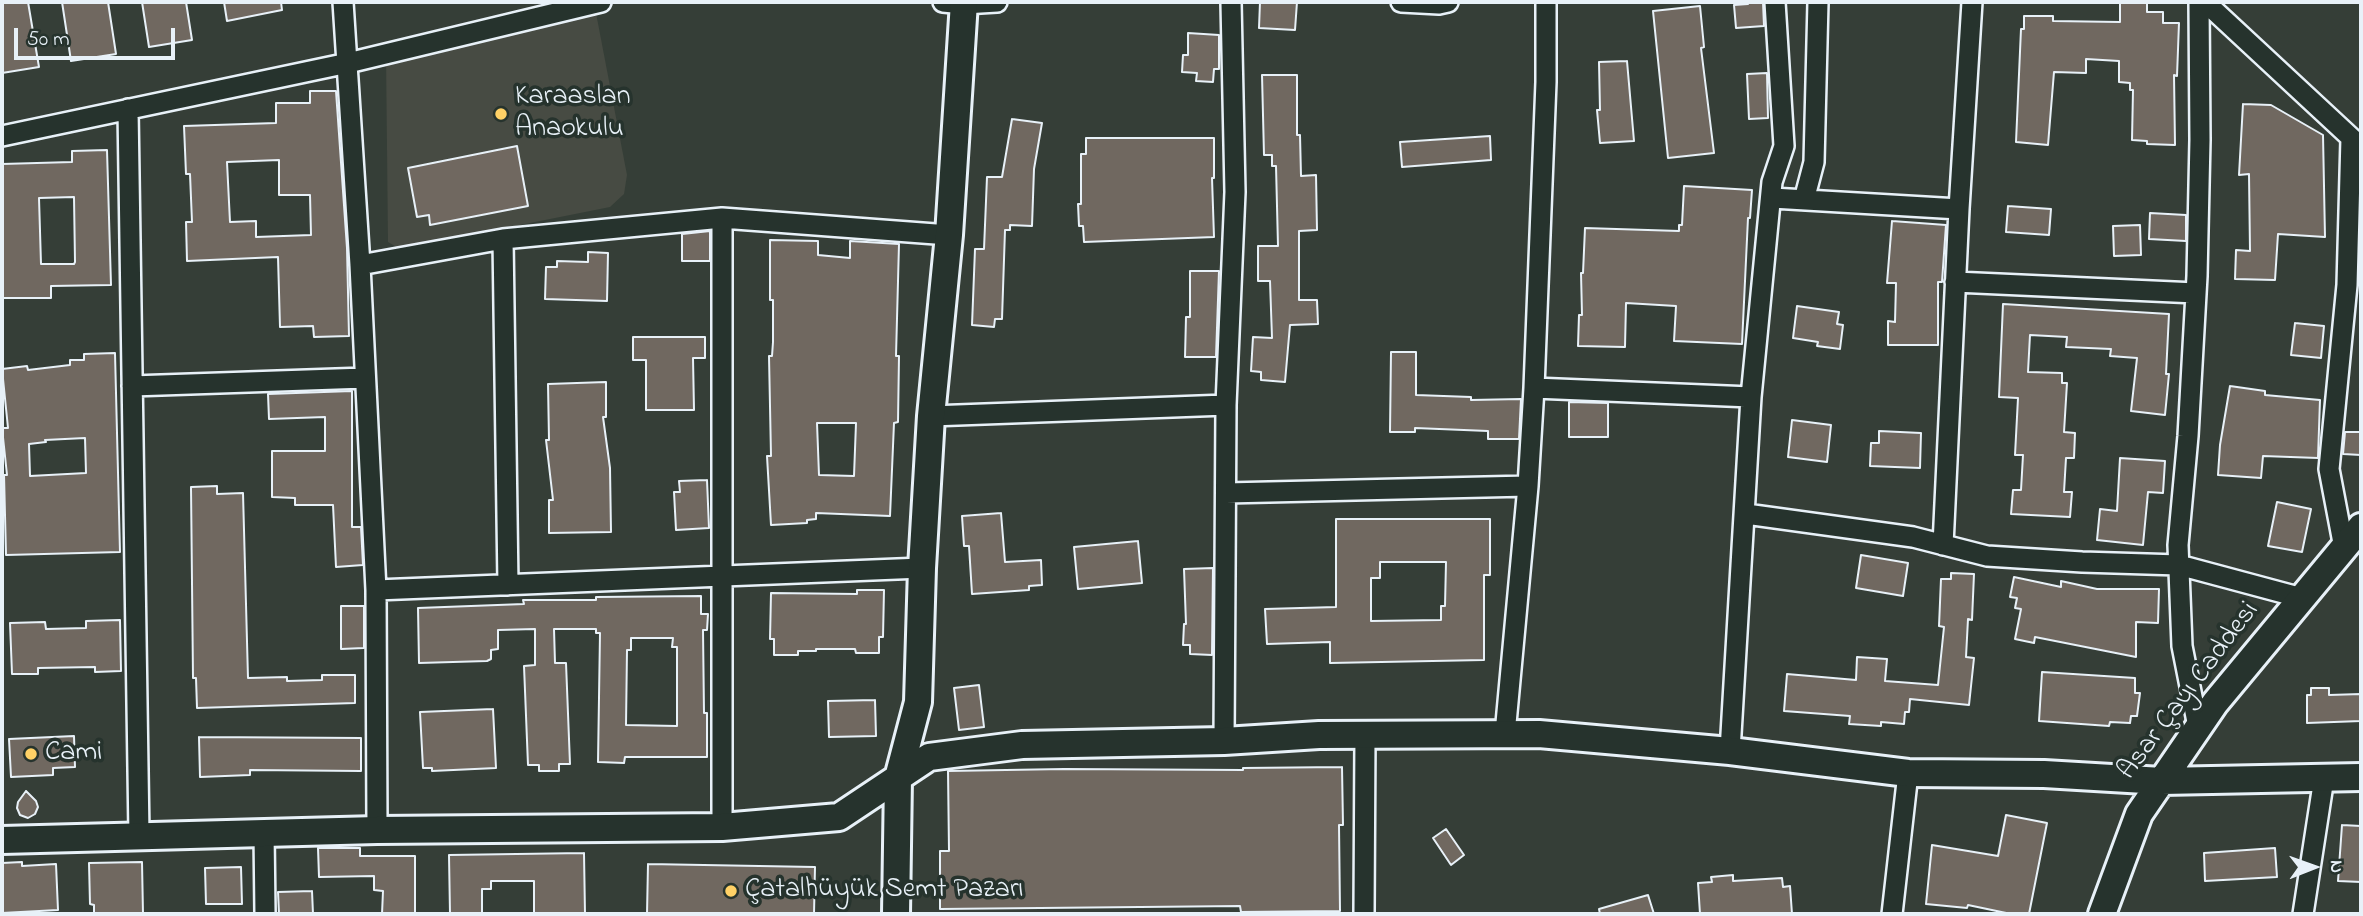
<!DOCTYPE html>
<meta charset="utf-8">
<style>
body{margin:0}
#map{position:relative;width:2363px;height:916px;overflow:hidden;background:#353e37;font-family:"Indie Flower",sans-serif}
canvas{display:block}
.frame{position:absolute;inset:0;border:4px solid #e8f1f8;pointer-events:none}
.north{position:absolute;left:2279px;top:832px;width:70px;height:70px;-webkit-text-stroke:5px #26332d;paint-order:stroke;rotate:89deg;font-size:19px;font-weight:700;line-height:28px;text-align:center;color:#e8f1f8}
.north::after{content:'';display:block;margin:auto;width:24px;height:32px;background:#e8f1f8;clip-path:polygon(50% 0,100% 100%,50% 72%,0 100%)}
.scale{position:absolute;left:14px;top:28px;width:161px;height:32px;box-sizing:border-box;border:4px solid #e8f1f8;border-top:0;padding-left:9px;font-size:21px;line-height:24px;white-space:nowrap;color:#e8f1f8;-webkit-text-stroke:5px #26332d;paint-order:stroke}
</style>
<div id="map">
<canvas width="2363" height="916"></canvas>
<div class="frame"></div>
<div class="north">N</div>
<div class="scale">50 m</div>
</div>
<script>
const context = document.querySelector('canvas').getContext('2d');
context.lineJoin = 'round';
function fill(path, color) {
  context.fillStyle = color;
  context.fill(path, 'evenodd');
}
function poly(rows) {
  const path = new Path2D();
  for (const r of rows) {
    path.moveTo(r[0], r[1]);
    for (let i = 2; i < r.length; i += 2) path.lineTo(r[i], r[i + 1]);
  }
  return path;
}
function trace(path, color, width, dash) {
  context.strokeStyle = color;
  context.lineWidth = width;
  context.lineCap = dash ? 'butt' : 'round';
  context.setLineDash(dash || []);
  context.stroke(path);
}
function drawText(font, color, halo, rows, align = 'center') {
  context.font = font + ' "Indie Flower",sans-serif';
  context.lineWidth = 7;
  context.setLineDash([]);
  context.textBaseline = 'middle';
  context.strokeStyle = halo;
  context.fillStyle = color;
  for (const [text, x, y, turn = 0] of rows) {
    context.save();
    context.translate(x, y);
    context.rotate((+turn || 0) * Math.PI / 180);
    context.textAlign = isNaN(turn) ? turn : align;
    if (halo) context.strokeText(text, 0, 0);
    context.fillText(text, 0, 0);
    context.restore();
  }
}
const built = poly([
 [596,13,627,175,624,194,610,207,400,249,388,242,386,53]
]);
const building = poly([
 [2,2,28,2,39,67,2,73,2,2],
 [62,2,108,2,116,54,71,61,62,2],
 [142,2,186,2,192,40,149,47,142,2],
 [224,2,281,2,282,10,227,21,224,2],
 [1260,2,1297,2,1295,30,1259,28,1260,2],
 [1748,2,1763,2,1764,26,1736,28,1734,5,1748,4,1748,2],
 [2120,2,2147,2,2147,12,2163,12,2163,23,2179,23,2177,76,2174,75,2175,145,2147,144,2147,141,2132,140,2133,90,2130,90,2130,83,2119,82,2119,61,2086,59,2086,73,2054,72,2048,145,2016,142,2021,29,2024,29,2024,16,2053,16,2053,21,2120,22,2120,2],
 [1700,6,1704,47,1701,48,1714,153,1668,158,1653,11,1700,6],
 [1188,33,1219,35,1219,69,1214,69,1213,82,1196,81,1197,73,1182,72,1183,55,1188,55,1188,33],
 [1627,61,1634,141,1600,143,1597,110,1600,110,1599,62,1627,61],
 [1767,73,1768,118,1749,119,1747,74,1767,73],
 [1262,75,1297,75,1297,135,1300,135,1301,176,1316,175,1317,230,1299,231,1299,300,1317,300,1318,324,1290,325,1285,382,1261,380,1261,372,1251,371,1253,337,1272,338,1270,281,1258,281,1258,246,1278,246,1276,166,1272,166,1272,155,1264,155,1262,75],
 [310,91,336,91,347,248,349,336,314,337,313,326,280,327,278,257,187,261,186,222,192,222,190,174,186,174,184,126,276,123,276,103,310,103,310,91],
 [279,160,279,195,310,195,311,235,256,237,256,221,230,222,227,162,279,160],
 [2243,104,2271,105,2323,135,2325,237,2278,234,2275,280,2235,279,2236,250,2250,251,2249,174,2239,175,2243,104],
 [1012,119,1042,123,1034,169,1032,226,1010,225,1010,230,1005,230,1002,319,995,319,994,327,972,325,975,249,984,249,987,177,1002,177,1012,119],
 [1490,136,1491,160,1402,167,1400,142,1490,136],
 [1086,138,1214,138,1214,178,1212,178,1214,237,1084,242,1083,226,1079,226,1078,204,1081,204,1081,154,1086,154,1086,138],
 [517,146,528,206,430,225,429,215,417,217,408,168,517,146],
 [107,150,111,285,51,286,51,298,2,298,2,164,72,162,72,151,107,150],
 [74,197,75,262,74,264,41,264,39,198,74,197],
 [1684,186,1752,190,1750,218,1748,218,1742,344,1674,341,1676,306,1626,303,1625,347,1578,346,1579,315,1582,315,1581,273,1583,273,1585,228,1679,231,1679,225,1682,225,1684,186],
 [2008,206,2051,209,2049,235,2006,232,2008,206],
 [2150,213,2186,215,2186,241,2149,239,2150,213],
 [1892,221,1946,225,1942,282,1938,282,1938,345,1888,345,1888,321,1895,322,1896,283,1887,283,1892,221],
 [2140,225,2141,255,2114,256,2113,226,2140,225],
 [710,231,710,261,682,261,682,234,710,231],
 [770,240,818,241,818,255,850,258,850,241,899,244,896,356,899,356,898,422,894,423,890,516,816,513,816,519,807,520,807,523,771,525,767,456,771,456,769,356,772,356,773,342,773,300,770,300,770,240],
 [817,423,856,423,854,476,819,475,817,423],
 [588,252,608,253,607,301,545,299,546,267,557,267,557,261,588,262,588,252],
 [1190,271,1219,271,1216,357,1185,357,1186,317,1190,317,1190,271],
 [2003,304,2169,314,2166,374,2169,374,2165,415,2131,411,2137,358,2110,356,2111,349,2066,347,2067,337,2030,335,2028,372,2062,373,2062,383,2067,383,2064,432,2075,433,2074,458,2066,458,2064,492,2072,492,2070,517,2011,514,2013,490,2021,490,2023,455,2015,455,2018,398,1999,397,2003,304],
 [1797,306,1839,312,1837,324,1843,325,1840,349,1817,346,1818,342,1793,338,1797,306],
 [2295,323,2324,326,2321,358,2291,355,2295,323],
 [633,337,705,337,705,358,693,358,694,410,646,410,646,360,633,360,633,337],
 [1391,352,1416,352,1416,395,1471,397,1471,400,1521,399,1519,439,1488,439,1488,431,1415,428,1415,432,1390,432,1391,352],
 [115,353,120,552,6,555,4,475,7,475,2,428,8,428,2,369,27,366,28,370,70,365,70,360,84,360,84,354,115,353],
 [85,438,86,473,30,476,29,444,46,442,45,440,85,438],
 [606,382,606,417,603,417,610,468,611,532,549,533,549,500,553,500,546,440,549,440,548,384,606,382],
 [2230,386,2265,391,2265,395,2320,400,2318,458,2263,456,2261,478,2218,475,2220,445,2230,386],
 [352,391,352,527,361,527,363,565,336,567,333,505,295,505,295,498,272,497,272,451,325,451,325,417,269,419,268,394,352,391],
 [1569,402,1608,403,1608,437,1569,437,1569,402],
 [1792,420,1831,425,1827,462,1788,457,1792,420],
 [1879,431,1921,433,1920,468,1870,466,1871,443,1879,443,1879,431],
 [2345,432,2361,432,2361,455,2343,454,2345,432],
 [2120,458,2165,461,2163,493,2148,492,2143,545,2097,540,2100,509,2117,511,2120,458],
 [707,480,709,528,676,530,674,492,680,492,679,481,707,480],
 [217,486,217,494,243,493,248,678,287,677,287,681,322,680,322,675,355,675,355,703,197,708,196,678,193,678,191,487,217,486],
 [2277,502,2311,509,2302,552,2268,546,2277,502],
 [1001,513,1005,562,1041,560,1042,585,1029,586,1029,590,972,594,969,546,964,546,962,516,1001,513],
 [1336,519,1490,519,1490,575,1484,575,1484,660,1330,663,1330,642,1267,644,1265,609,1336,607,1336,519],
 [1380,562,1446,562,1445,606,1441,606,1441,620,1371,621,1371,578,1380,578,1380,562],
 [1138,541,1142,583,1078,589,1074,547,1138,541],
 [1861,555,1908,563,1903,596,1856,588,1861,555],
 [1213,568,1212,655,1190,654,1190,645,1183,645,1184,624,1186,624,1184,569,1213,568],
 [1951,573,1974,574,1972,620,1968,619,1966,657,1974,658,1969,705,1910,699,1909,712,1905,712,1904,724,1881,722,1881,726,1849,724,1850,716,1784,711,1787,674,1856,680,1857,657,1887,659,1885,681,1938,685,1944,627,1939,626,1941,579,1951,579,1951,573],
 [2014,577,2061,587,2061,581,2097,589,2159,589,2158,623,2136,622,2136,657,2035,637,2034,643,2015,639,2021,609,2015,608,2017,598,2010,597,2014,577],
 [857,590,884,590,883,637,879,637,879,653,856,653,855,649,816,649,816,651,798,651,798,655,774,655,774,639,770,639,771,593,857,594,857,590],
 [701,596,701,614,708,614,707,630,703,630,704,713,707,713,707,757,625,757,624,763,598,762,600,633,596,633,596,629,554,629,555,663,566,663,570,764,559,764,559,771,539,771,539,765,528,765,524,666,535,665,535,629,498,630,498,649,491,650,491,659,487,661,419,663,418,608,524,604,523,600,596,600,596,597,701,596],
 [631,638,673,638,672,647,677,647,677,726,626,725,627,650,631,650,631,638],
 [341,606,364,606,364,648,341,649,341,606],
 [120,620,121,671,95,672,95,667,38,668,38,674,12,674,10,623,45,622,46,629,86,628,86,621,120,620],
 [2042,672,2135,678,2135,693,2140,693,2137,716,2131,716,2130,723,2110,722,2109,726,2039,721,2042,672],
 [979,685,984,727,959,730,954,688,979,685],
 [2311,688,2329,688,2329,695,2361,694,2361,721,2307,723,2307,695,2311,695,2311,688],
 [875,700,876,736,829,737,828,701,875,700],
 [493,709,496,768,432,771,432,768,423,768,420,712,493,709],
 [74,736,75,767,53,768,53,775,11,777,9,739,74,736],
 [199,737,361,738,361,771,250,770,250,775,200,777,199,737],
 [1342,767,1343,825,1339,825,1340,911,1241,912,1240,906,940,909,940,851,949,851,948,771,1064,769,1243,770,1243,768,1342,767],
 [26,791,36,801,38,807,35,814,28,818,20,815,17,808,18,802,26,791],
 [2006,815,2047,823,2029,914,2011,914,1968,905,1967,908,1926,904,1932,845,1998,856,2006,815],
 [2342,825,2361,826,2361,882,2338,881,2342,825],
 [1446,829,1464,855,1451,865,1433,838,1446,829],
 [318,848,360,848,360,856,415,856,415,914,382,914,383,891,374,890,374,876,319,877,318,848],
 [2275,848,2277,877,2205,881,2204,853,2275,848],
 [584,853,585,914,534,914,534,881,491,881,491,889,482,889,482,914,450,914,449,855,584,853],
 [22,862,22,866,56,864,58,910,2,913,2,863,22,862],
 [142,862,143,914,94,914,94,905,90,904,89,863,142,862],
 [648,864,815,867,814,914,647,914,648,864],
 [241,867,242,904,206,904,205,868,241,867],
 [1733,875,1733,881,1782,878,1783,887,1790,886,1792,914,1700,914,1698,883,1712,882,1711,877,1733,875],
 [312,891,313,914,279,914,278,892,312,891],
 [1648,895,1654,914,1600,914,1599,909,1648,895]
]);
const street = poly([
 [343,2,360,265,376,590,377,830],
 [943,2,964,4,997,2],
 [1401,2,1439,4,1448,2],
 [2205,2,2360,146],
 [128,109,139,835],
 [2,136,348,63,601,2],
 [1772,198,1959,209],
 [1804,200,1814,162,1818,2],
 [503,239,508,585],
 [360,265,503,239,722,218,949,235],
 [1955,282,2196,293],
 [132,386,365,378],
 [1534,388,1751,397],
 [931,416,1226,405],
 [1226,493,1528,486],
 [1746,514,1913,537,1987,556,2082,562,2179,565,2302,598],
 [1943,545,1959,209,1972,2],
 [2344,548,2329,469,2347,285,2351,138],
 [376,590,922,568],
 [2198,727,2182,646,2178,545,2188,436,2197,276,2200,140,2199,2],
 [1505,734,1528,486,1534,388,1546,82,1546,2],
 [1224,741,1226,405,1235,192,1231,2],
 [1730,751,1751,397,1772,182,1784,146,1775,2],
 [722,827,722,218],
 [264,832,265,914],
 [1364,914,1365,735],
 [1892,914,1908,773],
 [2303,914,2324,778]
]);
const secondary = poly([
 [2,840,377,830,722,827,839,817,929,757,1022,745,1224,741,1319,735,1539,734,1730,751,1908,773,2044,774,2162,781,2361,777],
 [896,914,898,778,918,702,922,568,931,416,949,235,964,2],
 [2102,914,2139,814,2215,703,2361,527]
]);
const markers = [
 [501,114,7,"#ffd166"],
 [31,754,7,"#ffd166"],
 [731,891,7,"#ffd166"]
];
const poiNames = [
 ["Karaaslan",515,98],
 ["Anaokulu",515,130],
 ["Cami",45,754],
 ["Çatalhüyük Semt Pazarı",745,891]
];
const streetNames = [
 ["Asar Çayı Caddesi",2190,692,-53]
];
fill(built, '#474b43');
fill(building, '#706860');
trace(building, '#e8f1f8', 2);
trace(street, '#e8f1f8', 24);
trace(secondary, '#e8f1f8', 32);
trace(street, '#26332d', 19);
trace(secondary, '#26332d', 26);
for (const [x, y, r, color] of markers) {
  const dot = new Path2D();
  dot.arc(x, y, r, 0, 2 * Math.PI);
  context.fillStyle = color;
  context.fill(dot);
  trace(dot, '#26332d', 2.5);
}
drawText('28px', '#e8f1f8', '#26332d', poiNames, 'left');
drawText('28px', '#e8f1f8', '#26332d', streetNames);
</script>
